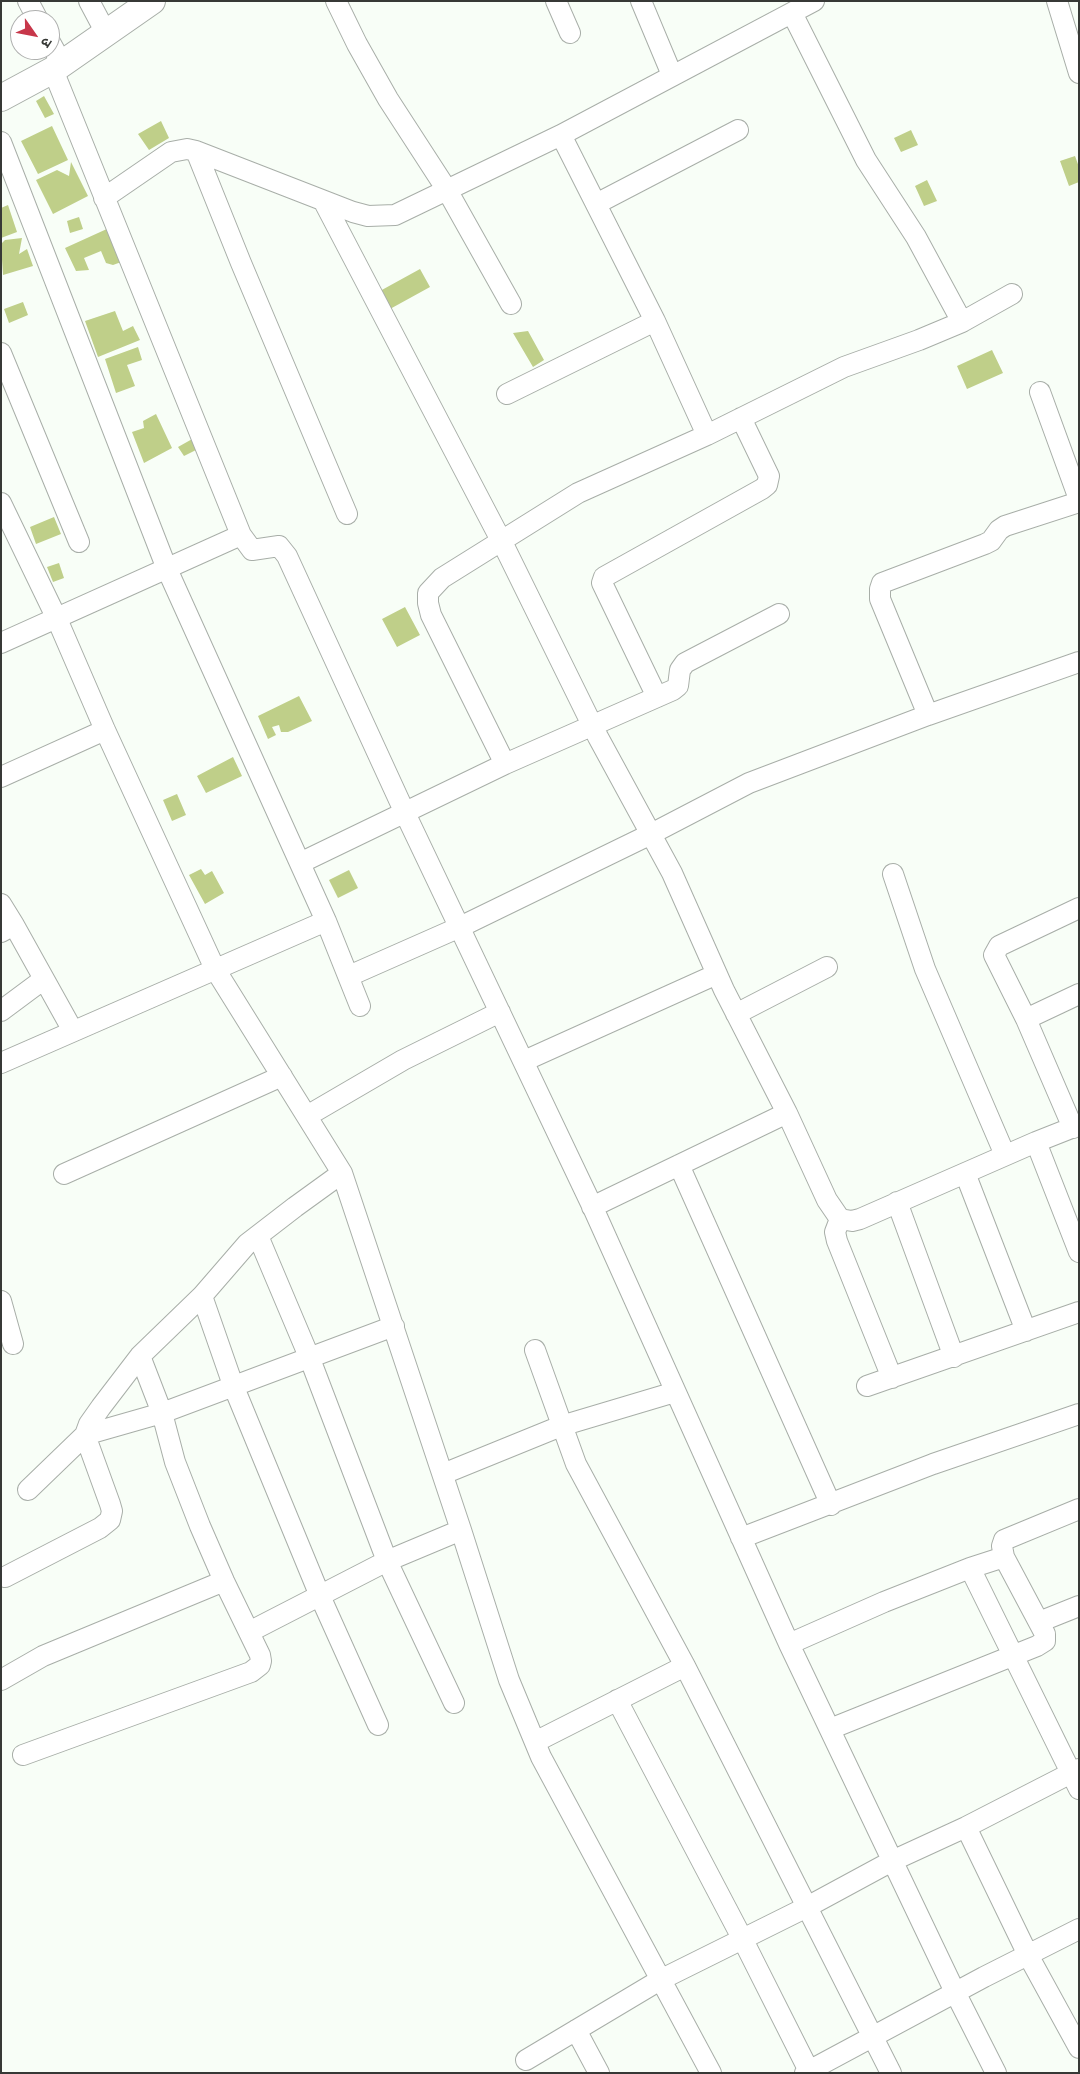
<!DOCTYPE html>
<meta charset="utf-8">
<style>
body{margin:0}
#map{position:relative;width:1080px;height:2074px;overflow:hidden;background:#f8fef7;font-family:"PT Sans","Noto Sans Devanagari",sans-serif}
canvas{display:block}
.frame{position:absolute;inset:0;border:2px solid #373936;pointer-events:none}
.north{position:absolute;left:10px;top:10px;width:50px;height:50px;box-sizing:border-box;background:#fff;border:1px solid #afb0af;border-radius:50%;rotate:123deg;font-size:14px;font-weight:700;line-height:20px;text-align:center;color:#373936}
.north::after{content:'';display:block;margin:auto;width:18px;height:22px;background:#c7374a;clip-path:polygon(50% 0,100% 100%,50% 72%,0 100%)}
</style>
<div id="map">
<canvas width="1080" height="2074"></canvas>
<div class="frame"></div>
<div class="north">उ</div>
</div>
<script>
const context = document.querySelector('canvas').getContext('2d');
context.lineJoin = 'round';
function fill(path, color) {
  context.fillStyle = color;
  context.fill(path, 'evenodd');
}
function poly(rows) {
  const path = new Path2D();
  for (const r of rows) {
    path.moveTo(r[0], r[1]);
    for (let i = 2; i < r.length; i += 2) path.lineTo(r[i], r[i + 1]);
  }
  return path;
}
function trace(path, color, width, dash) {
  context.strokeStyle = color;
  context.lineWidth = width;
  context.lineCap = dash ? 'butt' : 'round';
  context.setLineDash(dash || []);
  context.stroke(path);
}
const building = poly([
 [44,96,54,114,45,118,36,101],
 [161,121,169,138,149,150,138,134],
 [52,126,68,160,38,174,21,141],
 [911,130,918,145,901,152,894,138],
 [1075,156,1079,167,1079,182,1069,186,1060,161],
 [71,162,88,196,53,214,36,180,57,170,69,176],
 [927,180,937,201,924,206,915,186],
 [8,205,17,232,1,238,1,208],
 [79,217,83,229,70,233,67,221],
 [109,228,124,261,113,265,106,263,101,251,84,258,89,270,76,271,65,248],
 [22,238,19,254,27,249,33,266,3,275,1,244,5,240],
 [420,269,430,287,390,309,380,291],
 [23,302,28,315,9,323,4,309],
 [115,311,123,331,133,326,140,340,98,357,85,321],
 [528,331,544,360,533,367,513,333],
 [138,347,142,360,127,365,135,386,116,393,105,359],
 [992,350,1003,373,967,389,957,366],
 [156,414,172,448,144,463,132,432,144,428,143,421],
 [194,438,200,448,184,456,178,447],
 [54,517,61,534,36,544,30,527],
 [59,563,64,578,53,582,47,567],
 [405,607,420,635,397,647,382,619],
 [299,696,312,721,288,732,281,732,279,725,272,727,276,735,268,739,258,716],
 [233,757,242,776,206,793,197,776],
 [177,794,186,815,172,821,163,800],
 [201,869,205,875,212,871,224,893,205,904,189,875],
 [349,870,358,888,338,898,329,880]
]);
const minor = poly([
 [28,1,38,20],
 [89,1,106,33],
 [336,1,357,44,388,99,447,190,511,304],
 [556,1,570,33],
 [641,1,672,75],
 [1057,1,1079,73],
 [792,13,866,160,916,237,962,322],
 [50,42,62,64],
 [1,142,167,569,326,921,1,1063],
 [196,151,241,263,347,514],
 [104,198,171,152,187,149,196,151,353,212,368,216,395,215,561,135,814,1],
 [324,202,505,548,598,737,672,873,724,990,787,1113,827,1200,840,1219,852,1221,860,1219,1036,1142,1079,1125],
 [596,204,738,130],
 [655,321,707,435],
 [1,353,79,542],
 [1040,392,1079,499],
 [507,394,655,321,561,135],
 [1,503,57,619,105,730,215,969,342,1173,461,1530,509,1680,541,1757,711,2073],
 [241,535,252,550,279,546,287,556,405,813,594,1210,789,1644,955,1992,996,2073],
 [1,643,241,535,53,70],
 [657,697,602,583,604,577,762,489,767,485,769,476,741,418],
 [928,715,880,599,880,589,882,583,985,544,991,541,999,530,1005,526,1079,502],
 [505,764,431,615,428,603,428,593,442,578,578,493,707,435,844,367,919,340,962,322,1012,294],
 [1,777,105,730],
 [300,863,505,764,673,690,678,686,680,670,685,663,779,614],
 [893,874,925,969,1005,1155],
 [1,904,14,925,1,932],
 [326,921,360,1006],
 [14,925,73,1031],
 [349,976,460,927,651,834,749,783,928,715,1079,662],
 [1,1011,44,979],
 [736,1014,827,967],
 [1026,1019,1079,994],
 [524,1061,717,974],
 [307,1116,403,1060,500,1012],
 [1073,1128,1026,1019,994,955,999,946,1079,908],
 [1036,1142,1079,1252],
 [679,1165,831,1505],
 [965,1173,1026,1331],
 [64,1174,282,1076],
 [897,1202,954,1357],
 [592,1207,787,1113],
 [840,1219,835,1232,837,1241,892,1378],
 [258,1236,310,1359,387,1561,454,1703],
 [202,1296,233,1385,320,1596,378,1725],
 [1,1301,13,1344],
 [535,1350,576,1464,685,1666,891,2073],
 [867,1386,1079,1312],
 [443,1474,561,1426,675,1392],
 [28,1490,85,1435,162,1413,394,1326],
 [741,1538,933,1464,1079,1414],
 [970,1568,1079,1789],
 [5,1577,100,1528,110,1520,112,1511,110,1504,85,1435,89,1424,101,1407,140,1356,202,1296,247,1244,295,1207,342,1173],
 [1039,1622,1079,1606],
 [249,1632,387,1561,461,1530],
 [789,1644,884,1602,970,1568,1004,1557,1002,1546,1004,1540,1079,1509],
 [1,1680,43,1656,224,1581],
 [617,1700,742,1938,810,2073],
 [830,1729,1037,1646,1045,1641,1045,1634,1004,1557],
 [535,1742,685,1666],
 [23,1755,251,1672,260,1665,261,1661,260,1655,224,1581,200,1526,175,1462,162,1413,140,1356],
 [966,1827,1028,1955,1079,2048],
 [576,2030,599,2073],
 [526,2060,660,1980,807,1907,892,1861,966,1827,1079,1769],
 [805,2073,984,1977,1079,1929]
]);
const major = poly([
 [1,98,53,70,152,1]
]);
fill(building, '#bfcf89');
trace(minor, '#a8aea8', 22);
trace(major, '#a8aea8', 28);
trace(minor, '#fff', 20);
trace(major, '#fff', 26);
</script>
